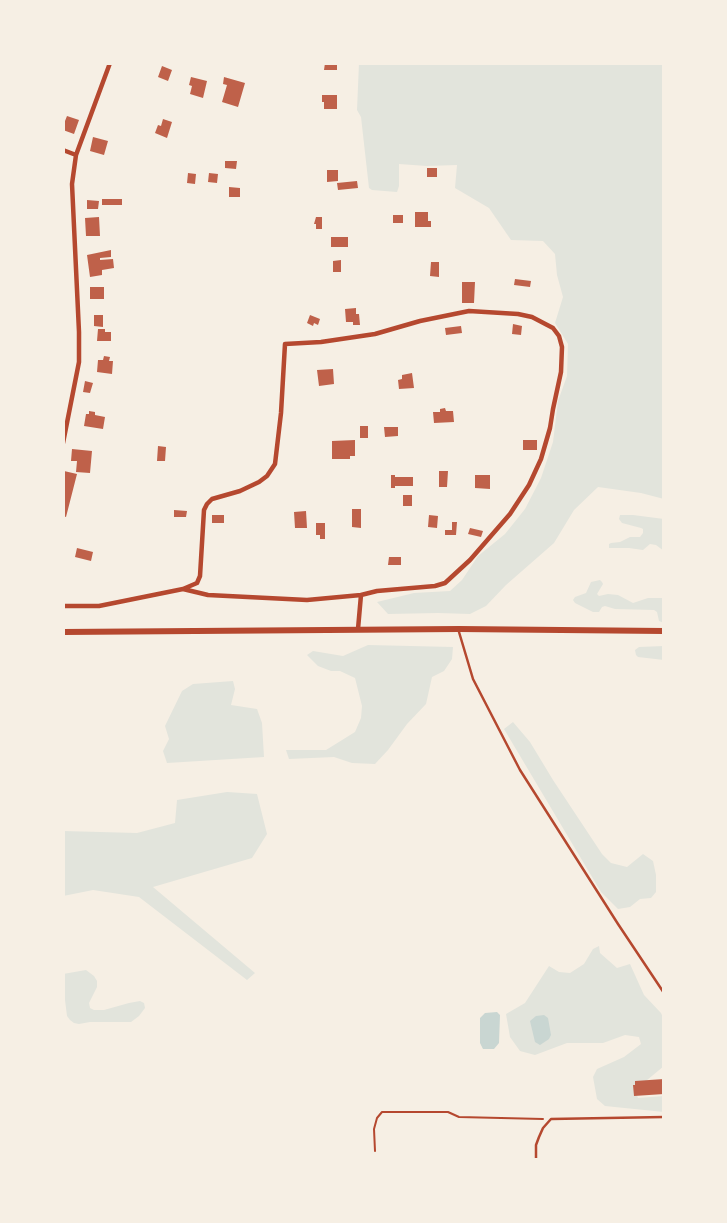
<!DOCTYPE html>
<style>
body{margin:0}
#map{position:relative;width:727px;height:1223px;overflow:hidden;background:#f6efe4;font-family:"Fira Sans",sans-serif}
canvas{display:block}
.frame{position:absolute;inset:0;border:65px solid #f6efe4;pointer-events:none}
</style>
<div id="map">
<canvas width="727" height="1223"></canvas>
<div class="frame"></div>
</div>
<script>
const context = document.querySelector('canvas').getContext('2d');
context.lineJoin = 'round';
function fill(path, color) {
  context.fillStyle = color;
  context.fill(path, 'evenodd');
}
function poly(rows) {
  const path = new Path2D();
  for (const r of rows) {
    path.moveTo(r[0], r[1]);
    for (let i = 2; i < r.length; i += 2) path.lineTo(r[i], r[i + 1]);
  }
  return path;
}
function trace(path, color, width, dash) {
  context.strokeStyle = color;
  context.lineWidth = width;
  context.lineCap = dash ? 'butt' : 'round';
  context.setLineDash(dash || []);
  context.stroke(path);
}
const green = poly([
 [359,63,664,63,664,499,641,493,598,487,574,510,554,543,506,585,486,606,470,614,438,613,388,614,377,602,414,593,450,591,462,580,478,556,505,534,525,509,541,478,553,442,558,401,567,376,568,344,555,323,563,297,557,275,555,254,543,241,511,240,489,208,455,188,457,165,427,166,399,164,399,186,397,192,372,190,369,188,361,117,357,110],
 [620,515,633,515,664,519,664,551,656,545,650,544,643,550,629,548,609,548,609,544,611,543,620,542,630,537,640,537,643,533,643,529,641,528,622,523,619,519],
 [600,580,602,582,603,584,597,594,599,596,608,594,618,595,633,603,648,598,664,598,664,623,659,621,657,612,654,610,615,609,605,606,602,607,599,612,593,612,575,603,573,600,575,597,586,593,591,582],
 [368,645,453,647,452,659,444,671,432,677,426,704,407,724,388,750,375,764,352,763,334,757,289,759,286,750,326,750,355,732,361,718,362,706,355,678,340,671,331,671,318,666,307,655,313,651,343,656],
 [664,646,664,660,638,657,636,655,635,650,639,647],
 [233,681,235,689,231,705,257,709,262,723,264,757,167,763,163,751,169,739,165,726,182,691,193,684],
 [513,722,530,742,553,780,602,854,611,863,627,867,643,854,653,861,656,875,656,892,651,898,640,899,630,907,618,909,601,892,504,729],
 [227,792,257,794,267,834,252,858,153,887,255,973,247,980,139,897,93,890,63,896,63,831,137,833,175,823,177,800],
 [599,946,600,953,617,968,630,964,644,995,661,1013,664,1020,664,1066,635,1090,638,1098,664,1096,664,1112,605,1106,597,1099,593,1077,597,1069,624,1057,641,1044,639,1037,625,1035,603,1043,567,1043,535,1055,520,1051,510,1037,506,1014,525,1003,549,966,559,972,570,973,584,964,593,949],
 [86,970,94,976,97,981,97,987,89,1003,90,1008,94,1010,104,1010,129,1003,140,1001,144,1003,145,1008,139,1016,131,1022,90,1022,79,1024,74,1023,70,1020,67,1016,65,1000,63,995,63,974]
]);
const water = poly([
 [497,1012,500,1015,499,1043,494,1049,483,1049,480,1043,480,1018,485,1013],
 [544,1015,548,1018,551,1035,549,1039,540,1045,535,1042,530,1021,536,1016]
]);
const building = poly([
 [325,63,337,64,337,70,324,70],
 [162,66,172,70,168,81,158,77],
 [191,77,207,81,203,98,190,94,192,86,189,85],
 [224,77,245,83,238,107,222,102,227,85,223,84],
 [322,95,337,95,337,109,324,109,324,102,322,102],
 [67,116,79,120,74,134,63,130,63,120,65,121],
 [163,119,172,122,167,138,155,133,158,125,161,126],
 [93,137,108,141,104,155,90,151],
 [225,161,237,161,236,169,225,168],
 [427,168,437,168,437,177,427,177],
 [327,170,338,170,338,181,327,182],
 [188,173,196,174,195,184,187,183],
 [209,173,218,174,217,183,208,182],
 [357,181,358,188,338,190,337,183],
 [229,187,240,188,240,197,229,197],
 [102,199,122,199,122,205,102,205],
 [87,200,99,201,98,209,87,209],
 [415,212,428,212,428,221,431,221,431,227,415,227],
 [393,215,403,215,403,223,393,223],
 [99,217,100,236,86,236,85,218],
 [316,217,322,217,322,229,316,229,316,224,314,224],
 [331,237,348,237,348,247,331,247],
 [111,250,111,257,100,258,100,260,113,259,114,268,102,270,102,275,90,277,87,255],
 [341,260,341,272,333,272,333,261],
 [431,262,439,262,439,277,430,276],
 [515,279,531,281,530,287,514,285],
 [462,282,475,282,474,303,462,303],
 [90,287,104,287,104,299,90,299],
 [356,308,356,314,359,314,360,325,353,325,353,322,346,322,345,309],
 [94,315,103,315,103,327,94,326],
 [310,315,320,319,318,325,314,323,313,326,307,323],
 [513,324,522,326,521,335,512,334],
 [461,326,462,333,446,335,445,328],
 [98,329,105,329,105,332,111,332,111,341,97,341],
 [104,356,110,357,109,361,113,361,112,374,97,372,98,360,103,360],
 [333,369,334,384,319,386,317,370],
 [412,373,414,388,399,389,398,380,402,379,402,375],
 [85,381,93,383,90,393,83,392],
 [445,408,446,411,453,411,454,422,434,423,433,412,440,412,440,409],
 [89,411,95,412,95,415,105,417,103,429,84,426,86,414,89,414],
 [360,426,368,426,368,438,360,438],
 [384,427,398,427,398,436,385,437],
 [355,440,355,456,350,456,350,459,332,459,332,441],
 [523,440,537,440,537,450,523,450],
 [158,446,166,447,165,461,157,461],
 [72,449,92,451,90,473,76,472,77,461,71,461],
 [64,471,77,474,66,517,63,516],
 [439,471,448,471,447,487,439,487],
 [391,475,395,475,395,477,413,477,413,486,395,486,395,488,391,488],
 [475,475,490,475,490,489,475,488],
 [403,495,412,495,412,506,403,506],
 [352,509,361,509,361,528,352,527],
 [174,510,187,511,186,517,174,517],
 [306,511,307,528,295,528,294,512],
 [212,515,224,515,224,523,212,523],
 [429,515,438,516,437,528,428,527],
 [452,522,457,522,456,535,445,535,445,530,452,530],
 [316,523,325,523,325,539,320,539,320,535,316,535],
 [470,528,483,531,481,537,468,534],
 [77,548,93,552,91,561,75,557],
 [389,557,401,557,401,565,388,565],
 [664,1079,664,1094,634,1096,633,1085,635,1085,635,1081]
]);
const path = poly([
 [375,1151,374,1129,377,1118,382,1112,448,1112,459,1117,543,1119]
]);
const service = poly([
 [459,632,473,679,520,770,618,924,664,993],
 [536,1160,536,1145,539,1137,543,1128,551,1119,664,1117]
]);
const minor = poly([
 [63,150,76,155],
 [63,443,79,362,79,332,72,184,76,155,110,63],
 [183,589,197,583,200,576,204,510,207,504,212,499,240,491,259,482,267,476,275,464,281,413,285,344,321,342,375,334,420,321,469,311,518,314,532,317,553,328,559,336,562,347,561,372,553,409,550,428,541,459,529,485,510,514,470,560,445,583,435,586,377,591,361,595],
 [63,606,99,606,183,589,208,595,307,600,361,595,358,629]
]);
const secondary = poly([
 [63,632,459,629,664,631]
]);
fill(green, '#e2e4dc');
fill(water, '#c9d6d2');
fill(building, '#bf614a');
trace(path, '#b5482f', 2);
trace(service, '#b5482f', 2.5);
trace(minor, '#b5482f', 4.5);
trace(secondary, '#b5482f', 6);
</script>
